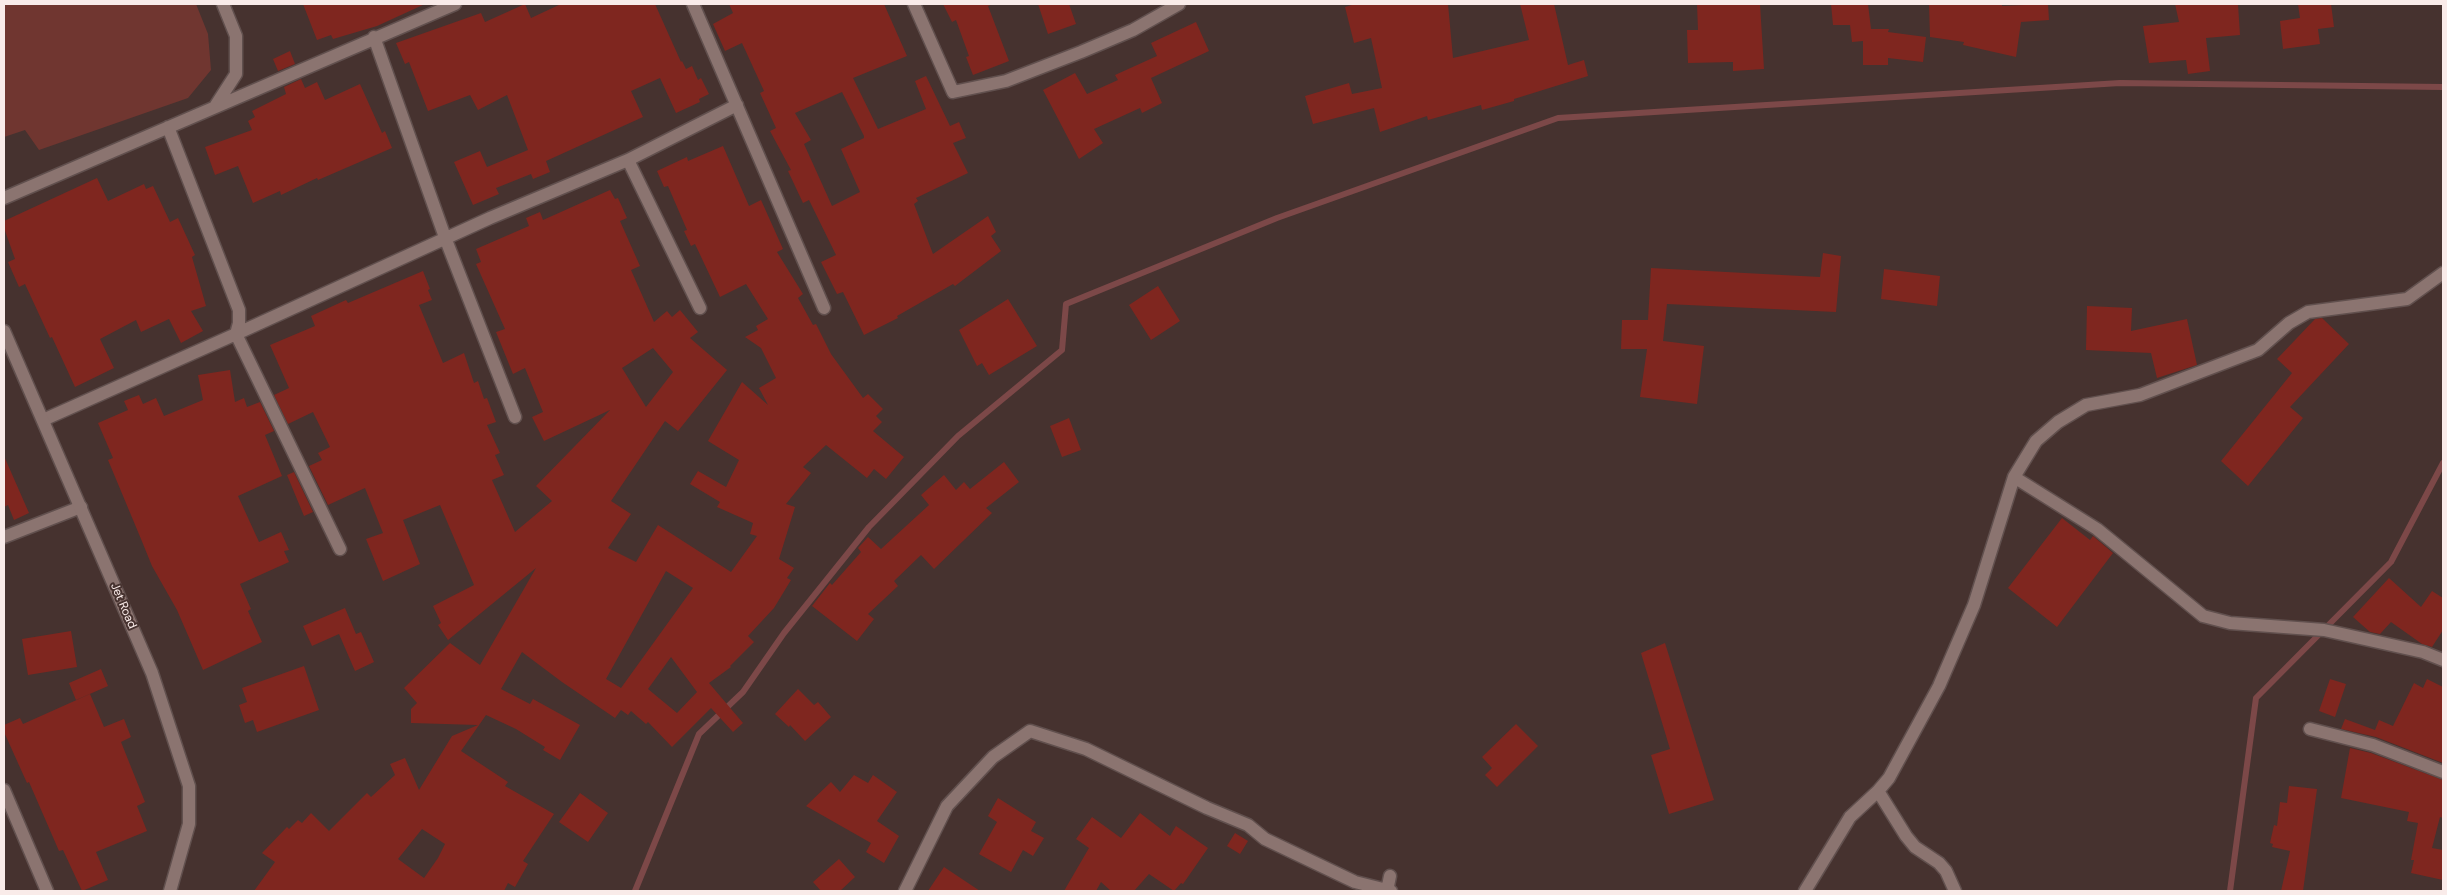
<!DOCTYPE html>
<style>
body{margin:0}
#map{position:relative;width:2447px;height:895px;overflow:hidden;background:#46322f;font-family:"DM Sans",sans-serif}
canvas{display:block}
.frame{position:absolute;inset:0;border:5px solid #f9ebe9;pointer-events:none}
</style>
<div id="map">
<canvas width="2447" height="895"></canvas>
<div class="frame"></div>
</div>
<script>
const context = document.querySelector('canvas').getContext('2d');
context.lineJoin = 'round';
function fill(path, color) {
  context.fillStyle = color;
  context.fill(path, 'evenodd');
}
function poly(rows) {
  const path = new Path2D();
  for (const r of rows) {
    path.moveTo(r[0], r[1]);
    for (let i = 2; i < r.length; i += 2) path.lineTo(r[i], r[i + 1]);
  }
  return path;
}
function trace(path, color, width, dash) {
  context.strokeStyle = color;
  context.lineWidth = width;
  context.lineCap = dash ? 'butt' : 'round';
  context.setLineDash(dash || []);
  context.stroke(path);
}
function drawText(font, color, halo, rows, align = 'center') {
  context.font = font + ' "DM Sans",sans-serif';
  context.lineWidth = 4;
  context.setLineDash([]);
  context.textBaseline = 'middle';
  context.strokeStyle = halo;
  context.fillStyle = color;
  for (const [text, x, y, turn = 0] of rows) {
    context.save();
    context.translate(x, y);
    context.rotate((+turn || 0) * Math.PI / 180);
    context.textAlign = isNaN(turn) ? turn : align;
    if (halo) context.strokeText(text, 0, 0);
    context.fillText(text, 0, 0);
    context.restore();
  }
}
const green = poly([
 [4,4,196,4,208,34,211,70,188,98,39,150,25,130,4,137]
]);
const stream = poly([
 [635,891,699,734,743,692,784,633,869,527,958,436,1062,350,1066,304,1277,218,1558,118,2120,83,2443,87],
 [2230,891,2256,698,2391,562,2443,463]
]);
const building = poly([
 [303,4,425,4,377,26,333,39,331,35,317,40],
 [525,4,531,18,561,4,655,4,681,62,682,61,686,69,692,66,698,80,701,78,709,94,699,99,700,102,676,113,660,78,631,91,643,117,546,161,550,172,533,179,531,174,496,188,499,194,473,205,454,162,480,151,487,167,528,150,507,95,478,110,470,95,428,111,409,62,405,64,396,43,481,13,485,22],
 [729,4,884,4,907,56,853,78,878,129,926,109,915,81,926,76,950,126,959,122,966,138,953,143,968,173,916,198,918,201,914,204,933,254,988,216,996,232,991,236,1001,251,955,286,953,284,897,316,898,318,864,335,843,292,837,294,821,262,836,255,809,200,803,203,788,171,791,170,770,131,776,128,760,93,764,91,742,43,725,51,713,24,733,13],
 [842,92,864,136,864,138,841,149,860,192,832,206,804,144,811,140,795,113],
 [943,4,993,4,988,6,1009,61,973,75,966,57,969,56,956,20,952,22],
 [1038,4,1069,4,1076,24,1048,34],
 [1355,4,1448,4,1453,58,1529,40,1520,4,1554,4,1568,65,1584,60,1588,76,1514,99,1514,101,1482,110,1481,105,1428,120,1427,116,1380,132,1374,108,1313,124,1305,96,1349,83,1352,94,1382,88,1371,38,1354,43,1345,7],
 [1697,4,1760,4,1764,69,1733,71,1733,62,1688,63,1687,30,1698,30],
 [1831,4,1868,4,1871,29,1889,29,1888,32,1926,37,1923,62,1888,58,1888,65,1863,65,1863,41,1852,42,1850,25,1833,25],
 [1929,4,2002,4,2002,6,2048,4,2049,20,2021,22,2016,57,1963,45,1964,42,1930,37],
 [2175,4,2238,4,2240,35,2206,38,2210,71,2188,74,2186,60,2149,63,2143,26,2179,22],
 [2298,4,2331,4,2334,27,2318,29,2320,44,2283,49,2280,21,2300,18],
 [1196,22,1209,51,1151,78,1162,103,1142,113,1140,108,1094,129,1103,143,1079,159,1043,90,1075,73,1087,94,1118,80,1115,75,1157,56,1151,43],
 [290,51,295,64,278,71,273,59],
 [301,79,305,88,317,82,325,100,360,84,382,133,385,131,392,148,318,180,317,178,281,195,280,191,253,203,238,166,215,175,205,147,252,130,248,121,255,117,252,111,286,94,284,87],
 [723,146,749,206,761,200,783,249,777,252,803,294,798,298,813,325,816,324,831,354,863,398,868,394,883,409,876,416,882,422,873,431,904,457,886,479,874,469,867,478,826,445,803,467,811,473,786,504,795,507,779,559,794,568,787,578,791,580,774,608,748,636,754,642,730,666,731,667,709,683,743,723,733,732,711,708,672,747,648,722,646,724,631,711,628,715,621,710,615,718,562,682,522,652,501,689,530,704,533,699,580,725,560,760,543,750,545,747,516,729,486,715,461,751,508,782,505,786,554,814,523,861,528,864,515,887,508,883,504,891,254,891,275,862,262,853,287,827,289,829,298,820,302,823,311,813,329,831,367,793,371,797,395,775,390,764,405,758,419,790,452,736,478,725,411,723,411,709,417,703,404,688,450,643,480,665,536,568,448,640,438,625,441,623,433,606,474,585,440,505,403,520,420,564,383,581,366,539,383,533,365,488,328,505,309,466,322,460,318,453,330,447,313,412,288,424,274,395,289,388,270,345,315,326,311,316,346,300,348,303,423,271,430,289,428,290,432,300,419,305,443,363,464,353,474,383,478,381,484,399,487,398,496,422,487,425,500,453,495,455,504,475,492,480,515,532,552,501,536,486,610,410,544,441,532,417,543,412,525,368,513,374,496,332,505,329,476,264,481,262,476,249,529,226,526,218,540,212,543,220,610,190,615,199,618,198,627,218,620,221,640,266,631,270,654,322,667,311,672,317,680,310,698,332,690,338,727,370,678,431,665,421,611,501,631,514,608,548,636,562,658,525,731,572,757,536,750,534,753,523,717,507,720,502,690,484,698,471,726,487,739,460,708,441,742,382,768,405,759,388,776,378,761,348,745,337,758,330,756,326,768,319,746,284,720,297,695,244,691,246,684,231,687,230,668,186,664,187,657,171,687,157,688,161],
 [653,348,673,372,646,407,622,368],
 [666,571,693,588,621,688,606,679],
 [671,657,697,692,677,713,648,689],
 [422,829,445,844,438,858,424,878,398,859],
 [97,178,108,201,144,184,146,189,153,186,170,222,178,218,195,255,192,257,206,306,191,311,203,331,181,343,169,319,141,332,136,320,100,339,114,368,75,387,52,337,50,338,25,284,19,287,8,262,15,259,4,228,4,221],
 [1823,253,1841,256,1836,312,1667,304,1663,341,1704,346,1697,404,1640,397,1647,349,1621,349,1622,320,1648,320,1651,268,1820,277],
 [1884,269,1940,276,1937,306,1881,299],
 [1158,286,1180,321,1151,340,1129,305],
 [1008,299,1037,346,989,375,982,363,977,366,959,330],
 [2087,306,2132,308,2131,331,2187,319,2197,365,2157,378,2151,353,2086,350],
 [2322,318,2349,344,2290,407,2303,418,2248,486,2221,461,2292,373,2277,359,2315,319],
 [230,370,235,402,244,398,247,407,260,402,274,431,265,435,282,476,238,496,259,542,281,532,289,550,284,551,289,562,240,584,251,609,248,611,262,642,203,670,177,610,152,566,141,539,108,460,113,458,98,423,128,410,124,401,139,395,143,404,156,398,164,416,203,400,198,375],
 [1069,418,1081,450,1062,457,1050,426],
 [4,456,29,513,14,520,8,505,4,507],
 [1004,462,1019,482,986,508,992,513,934,569,921,555,894,581,898,586,868,614,874,619,857,641,812,606,830,583,832,585,861,552,858,548,868,537,881,549,929,505,921,495,944,475,956,490,964,482,970,489],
 [294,472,313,512,304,516,287,475],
 [2062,518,2090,540,2093,536,2113,553,2057,627,2008,588],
 [2389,578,2421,607,2432,591,2443,598,2443,630,2432,647,2422,644,2391,622,2380,634,2370,632,2353,617],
 [345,608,356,634,361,632,374,662,355,671,339,634,312,646,303,626],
 [71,631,77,667,28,675,22,639],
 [1665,643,1714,800,1669,814,1651,755,1670,749,1641,653],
 [304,666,319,710,257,732,253,720,245,723,239,705,247,702,242,688],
 [101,669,108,686,76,700,69,683],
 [2330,679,2346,684,2335,717,2319,711],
 [2427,679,2443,687,2443,763,2376,737,2341,729,2345,719,2375,730,2379,720,2393,726,2414,683,2423,688],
 [798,689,814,705,818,702,831,717,805,741,790,725,789,727,775,714],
 [90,694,104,727,124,719,131,737,121,742,145,802,137,806,147,831,96,852,108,880,82,891,63,850,59,851,29,782,27,783,4,732,4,725,20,718,23,724],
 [1516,724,1538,746,1497,787,1485,775,1492,768,1482,757],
 [2350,748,2371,753,2443,780,2443,818,2440,817,2432,848,2443,850,2443,880,2411,873,2414,860,2411,860,2418,823,2407,821,2409,812,2341,798],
 [854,775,868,783,873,775,897,792,877,821,899,836,884,863,866,852,871,843,806,806,831,782,840,792],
 [2289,786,2317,789,2303,891,2281,891,2290,851,2272,847,2273,844,2270,843,2274,825,2277,826,2280,802,2287,803],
 [580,793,608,813,588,842,559,822],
 [998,798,1036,822,1031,831,1044,838,1033,856,1023,850,1011,872,979,854,997,822,988,816],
 [1140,813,1170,836,1176,826,1208,848,1183,884,1181,883,1174,891,1149,874,1134,891,1111,891,1101,882,1096,891,1064,891,1089,848,1076,839,1092,817,1121,838],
 [1235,833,1248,841,1240,854,1227,846],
 [839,859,855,877,840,891,821,891,813,882],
 [944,867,980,891,928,891]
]);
const street = poly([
 [693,4,824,308],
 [914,4,953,92,1006,81,1081,52,1133,30,1179,4],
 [374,37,446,240,515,417],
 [216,105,236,74,236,36,223,4],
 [628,160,700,308],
 [4,198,455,4],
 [43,420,236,334,239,323,239,310,168,127],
 [2014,477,2097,529,2203,616,2230,623,2324,630,2423,652,2443,660],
 [4,537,81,507],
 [340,549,236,334,490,218,628,160,737,105],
 [2310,729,2373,745,2443,772],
 [4,790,47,891],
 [1878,791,1906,836,1915,847,1939,863,1946,871,1955,891],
 [905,891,947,806,993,757,1030,731,1086,749,1207,808,1248,825,1265,839,1355,882,1391,891],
 [1387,891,1390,876],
 [1805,891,1850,817,1878,791,1889,778,1939,686,1974,605,2014,477,2036,441,2058,422,2086,405,2140,395,2258,350,2289,323,2308,312,2407,299,2443,273]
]);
const secondary = poly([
 [4,331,152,673,189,786,189,824,170,891]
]);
const streetNames = [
 ["Jet Road",123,606,67]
];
fill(green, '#703630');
trace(stream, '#7c4848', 6);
fill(building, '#7f261f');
trace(street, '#61504e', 15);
trace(secondary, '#61504e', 15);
trace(street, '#8b7470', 12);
trace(secondary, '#8b7470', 12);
drawText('12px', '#f9ebe9', '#46322f', streetNames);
</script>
